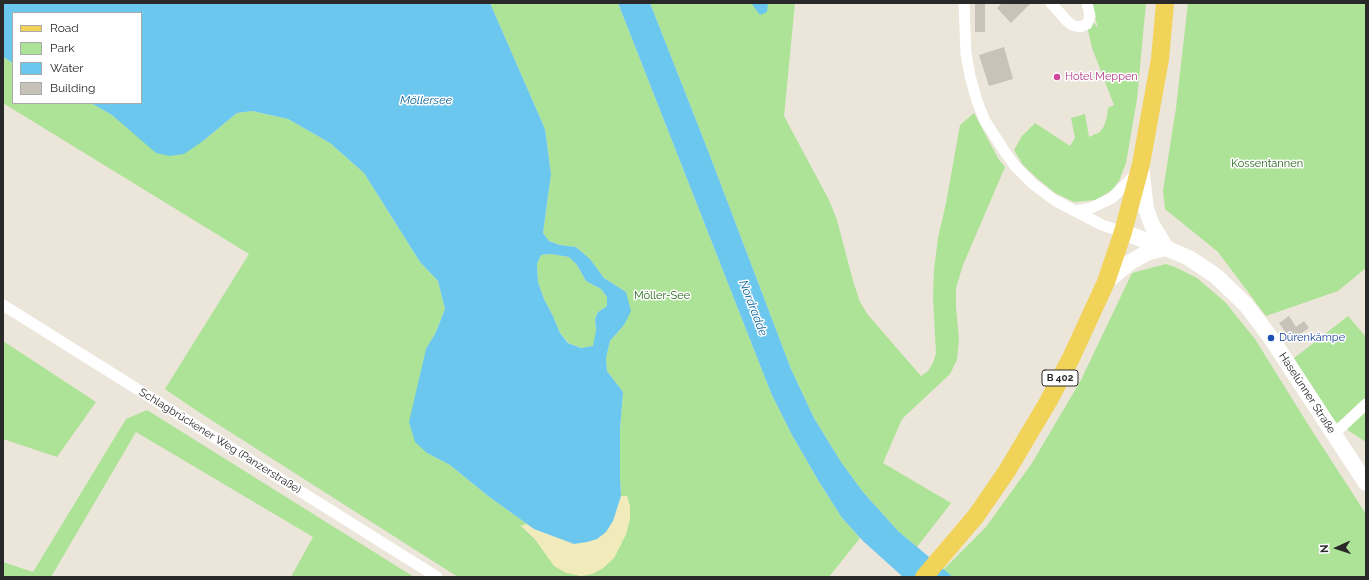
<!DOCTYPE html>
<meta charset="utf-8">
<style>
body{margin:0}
#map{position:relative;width:1369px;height:580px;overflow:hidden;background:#ebe5da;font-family:Raleway,sans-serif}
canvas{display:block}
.frame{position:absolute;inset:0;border:4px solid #292929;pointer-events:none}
.legend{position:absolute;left:12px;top:12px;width:130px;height:92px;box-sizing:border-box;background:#fff;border:1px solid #a9a9a9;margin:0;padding:5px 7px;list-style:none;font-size:12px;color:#292929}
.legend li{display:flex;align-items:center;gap:8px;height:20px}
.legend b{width:20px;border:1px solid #a9a9a9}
.north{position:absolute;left:1317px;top:528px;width:40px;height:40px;-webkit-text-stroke:3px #fff;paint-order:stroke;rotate:267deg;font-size:11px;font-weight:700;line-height:16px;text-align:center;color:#292929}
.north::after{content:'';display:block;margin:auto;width:14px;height:18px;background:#292929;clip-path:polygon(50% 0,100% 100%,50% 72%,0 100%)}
</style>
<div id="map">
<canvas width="1369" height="580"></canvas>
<div class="frame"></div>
<ul class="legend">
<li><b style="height:5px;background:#f1d359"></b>Road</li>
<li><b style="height:11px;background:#ade396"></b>Park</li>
<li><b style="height:11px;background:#6cc7ef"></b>Water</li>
<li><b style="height:11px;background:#c7c3b9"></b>Building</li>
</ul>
<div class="north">N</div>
</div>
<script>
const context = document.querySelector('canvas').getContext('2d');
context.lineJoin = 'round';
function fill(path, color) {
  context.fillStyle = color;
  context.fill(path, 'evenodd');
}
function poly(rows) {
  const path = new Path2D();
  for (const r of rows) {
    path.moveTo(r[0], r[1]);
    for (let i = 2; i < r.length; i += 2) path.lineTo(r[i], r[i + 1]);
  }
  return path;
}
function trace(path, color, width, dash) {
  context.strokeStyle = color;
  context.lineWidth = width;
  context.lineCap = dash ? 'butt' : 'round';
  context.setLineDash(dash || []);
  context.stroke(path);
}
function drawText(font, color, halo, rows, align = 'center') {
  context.font = font + ' Raleway,sans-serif';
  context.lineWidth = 3;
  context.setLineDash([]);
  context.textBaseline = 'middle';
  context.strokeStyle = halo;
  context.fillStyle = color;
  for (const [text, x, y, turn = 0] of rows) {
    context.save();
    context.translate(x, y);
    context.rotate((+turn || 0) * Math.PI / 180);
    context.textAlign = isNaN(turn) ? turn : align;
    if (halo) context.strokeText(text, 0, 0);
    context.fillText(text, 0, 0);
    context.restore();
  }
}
const green = poly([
 [490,3,618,3,771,393,792,435,818,480,842,518,860,538,829,577,458,577,194,409,165,389,249,254,3,103,3,57,13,63,13,103,91,103,112,115,126,126,203,141,237,113,252,111,288,119,330,143,364,173,420,262,438,281,445,309,436,332,426,349,427,453,450,465,488,496,527,524,521,526,535,539,544,552,592,574,603,568,614,558,626,534,630,519,630,507,627,496,621,496,620,477,620,429,623,392,607,371,606,358,610,341,624,325,626,292,604,278,590,259,576,247,560,245,549,241,543,233,551,174,545,129],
 [650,3,795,3,784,116,829,200,837,220,853,281,860,302,868,315,921,376,928,371,933,363,936,353,933,298,934,270,938,238,946,203,960,125,974,113,999,160,1005,167,963,265,956,288,956,307,959,339,957,360,950,374,902,419,883,463,951,503,917,547,898,531,863,492,841,462,814,418,791,369,707,148],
 [1091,3,1146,3,1137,99,1126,163,1119,181,1112,190,1096,200,1074,202,1055,193,1039,180,1023,165,1014,150,1022,136,1035,123,1070,146,1075,138,1071,118,1085,114,1089,137,1100,132,1104,126,1107,117,1108,108,1114,105,1092,48,1088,30,1091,23,1094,23,1098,28],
 [1188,3,1366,3,1366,268,1338,291,1266,316,1218,252,1165,209,1163,191,1176,108],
 [551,254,569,257,577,265,586,281,601,289,607,297,607,306,598,312,595,319,596,330,594,346,581,348,569,343,560,333,553,316,544,299,538,282,537,264,541,255],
 [1166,264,1175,267,1197,278,1225,302,1255,339,1309,426,1366,514,1366,577,953,577,943,570,986,527,1032,463,1081,380,1132,273],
 [1348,316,1366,337,1366,439,1364,441,1333,420,1293,359],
 [3,341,96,402,57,457,3,439],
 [147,410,414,577,291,577,313,537,136,432,51,577,3,577,3,562,33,572,126,419]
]);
const sand = poly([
 [621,496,627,496,630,507,630,519,626,534,614,558,603,568,592,574,581,576,566,573,554,566,535,539,521,526,527,524,534,529,557,538,613,521]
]);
const water = poly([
 [3,3,490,3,545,129,551,174,543,233,549,241,560,245,576,247,590,259,604,278,626,292,631,311,624,325,610,341,606,358,607,371,623,392,620,429,620,477,621,496,613,521,606,532,597,539,587,542,574,544,534,529,488,496,450,465,427,453,415,442,409,422,426,349,436,332,445,309,438,281,420,262,364,173,330,143,288,119,252,111,237,113,203,141,184,154,169,156,156,153,112,115,91,103,141,103,141,13,13,13,13,63,3,57],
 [551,254,569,257,577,265,586,281,601,289,607,297,607,306,598,312,595,319,596,330,593,346,581,348,568,343,560,333,553,316,544,299,538,282,537,264,541,255],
 [618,3,650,3,707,148,791,369,814,418,841,462,863,492,898,531,953,577,903,577,863,541,842,518,818,480,792,435,771,393],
 [751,3,768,3,767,12,760,15]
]);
const building = poly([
 [975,3,985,3,985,32,975,32],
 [1002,3,1031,3,1011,23,997,8],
 [1004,47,1013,79,989,86,979,55],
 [1289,316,1296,327,1304,321,1309,328,1291,340,1279,323]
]);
const street = poly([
 [964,3,966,54,970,76,977,101,985,121,1005,152,1015,166,1033,184,1054,200,1102,225,1123,232],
 [1051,3,1067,21,1072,25,1080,27,1087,24,1090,16,1087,3],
 [1076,211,1091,208,1112,198,1138,172],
 [3,305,437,577],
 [1334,434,1366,404]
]);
const secondary = poly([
 [1141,166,1146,209,1152,225,1166,248],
 [1123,232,1166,248,1189,258,1216,276,1246,305,1271,338,1366,483],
 [1106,282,1129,263,1141,256,1149,252,1166,248]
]);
const primary = poly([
 [924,577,976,516,1007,471,1048,402,1071,358,1106,282,1123,232,1141,164,1160,59,1165,3]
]);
const markers = [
 [1057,77,4,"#d1479c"],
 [1271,338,4,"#1a4fb4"]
];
const shields = [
 [1060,378,36]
];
const shieldNames = [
 ["B 402",1060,378]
];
const hotelNames = [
 ["Hotel Meppen",1065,77]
];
const parkNames = [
 ["Kossentannen",1267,164],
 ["Möller-See",662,296]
];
const transitNames = [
 ["Dürenkämpe",1279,338]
];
const streetNames = [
 ["Haselünner Straße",1307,393,57],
 ["Schlagbrückener Weg (Panzerstraße)",220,441,32]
];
const waterNames = [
 ["Möllersee",426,100],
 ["Nordradde",753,308,69]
];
fill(green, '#ade396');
fill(sand, '#f1ebbc');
fill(water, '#6cc7ef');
fill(building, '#c7c3b9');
trace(street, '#fff', 11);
trace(secondary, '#fff', 16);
trace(primary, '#f1d359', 18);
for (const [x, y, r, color] of markers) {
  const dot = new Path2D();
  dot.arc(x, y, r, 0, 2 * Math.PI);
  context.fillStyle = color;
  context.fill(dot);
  trace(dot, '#fff', 1.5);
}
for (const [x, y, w] of shields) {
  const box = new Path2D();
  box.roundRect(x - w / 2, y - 8, w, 16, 3);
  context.fillStyle = '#fff';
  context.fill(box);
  trace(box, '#292929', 1);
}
drawText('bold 10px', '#292929', null, shieldNames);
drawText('11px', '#b23c85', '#fff', hotelNames, 'left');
drawText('11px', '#266619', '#fff', parkNames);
drawText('11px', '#164399', '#fff', transitNames, 'left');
drawText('11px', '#292929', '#fff', streetNames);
drawText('italic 12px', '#0c649a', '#fff', waterNames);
</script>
